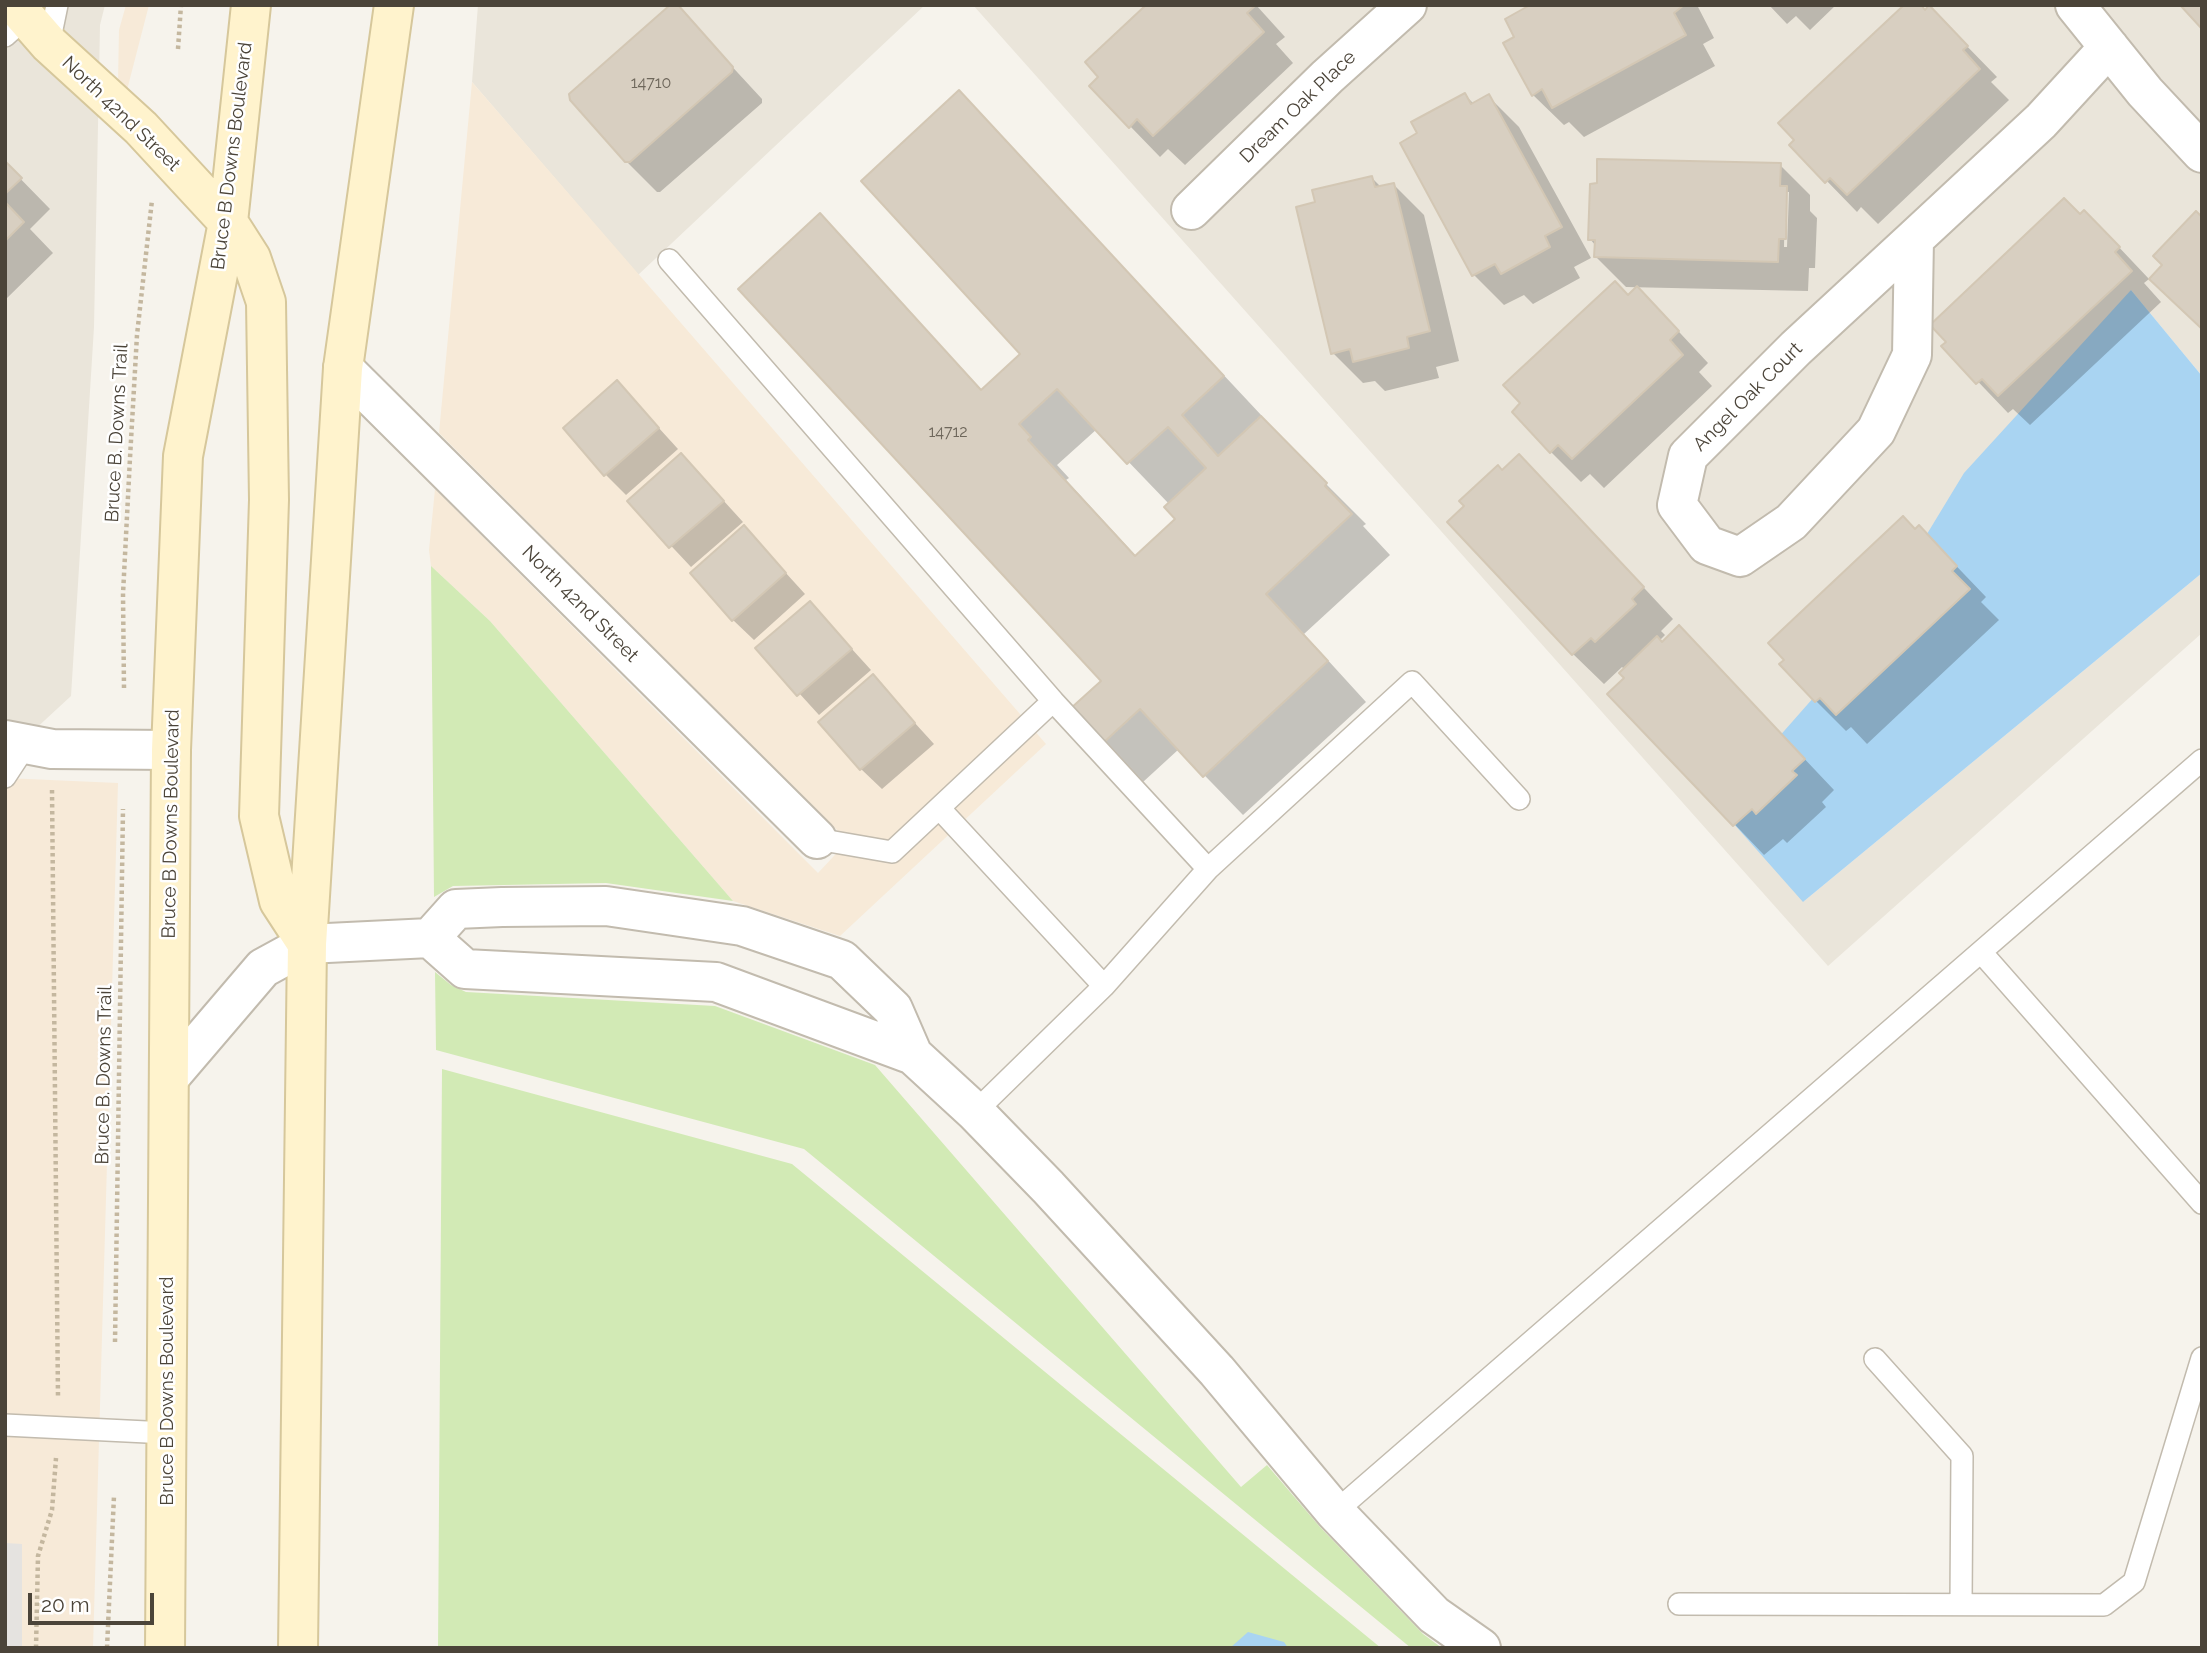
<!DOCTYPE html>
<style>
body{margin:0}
#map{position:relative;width:2207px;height:1653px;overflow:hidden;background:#f6f3ec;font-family:Raleway,sans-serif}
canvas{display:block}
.frame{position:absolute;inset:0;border:7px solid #4b4439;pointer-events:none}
.scale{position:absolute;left:28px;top:1593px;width:126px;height:32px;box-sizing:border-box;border:4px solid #4b4439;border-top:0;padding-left:9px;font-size:21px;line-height:24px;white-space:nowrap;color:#4b4439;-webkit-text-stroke:5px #fff;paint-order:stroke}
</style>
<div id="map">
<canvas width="2207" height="1653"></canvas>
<div class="frame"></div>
<div class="scale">20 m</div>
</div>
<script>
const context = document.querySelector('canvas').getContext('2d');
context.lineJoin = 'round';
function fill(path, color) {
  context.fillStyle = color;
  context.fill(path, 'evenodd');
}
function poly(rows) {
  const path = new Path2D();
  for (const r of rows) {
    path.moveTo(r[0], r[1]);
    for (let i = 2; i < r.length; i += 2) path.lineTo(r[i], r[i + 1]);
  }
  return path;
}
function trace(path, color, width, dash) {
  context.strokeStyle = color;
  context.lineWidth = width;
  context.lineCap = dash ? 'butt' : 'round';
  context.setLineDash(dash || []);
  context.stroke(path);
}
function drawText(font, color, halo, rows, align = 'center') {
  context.font = font + ' Raleway,sans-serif';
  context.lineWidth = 5;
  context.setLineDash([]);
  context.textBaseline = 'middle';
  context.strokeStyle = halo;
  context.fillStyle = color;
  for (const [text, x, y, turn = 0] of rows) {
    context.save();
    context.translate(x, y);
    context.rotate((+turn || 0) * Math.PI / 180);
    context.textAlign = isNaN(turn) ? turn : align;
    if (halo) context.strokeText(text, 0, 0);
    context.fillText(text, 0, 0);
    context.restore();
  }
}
const residential = poly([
 [5,5,105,5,100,25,94,327,71,696,5,757],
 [478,5,925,5,638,275,472,82],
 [973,5,2202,5,2202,376,2131,290,1803,902,2202,573,2202,633,1828,966]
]);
const commercial = poly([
 [126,5,149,5,127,90,118,82,119,30],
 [472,82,1046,744,840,936,733,901,490,621,431,566,429,550,435,489,818,873,848,841,439,433],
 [5,778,118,783,93,1648,5,1648]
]);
const green = poly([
 [431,566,490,621,733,901,606,883,453,886,434,897],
 [435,972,451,985,466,992,715,1006,875,1065,1241,1487,1267,1465,1320,1527,1423,1634,1442,1648,1411,1648,804,1149,436,1050],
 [442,1069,792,1164,1381,1648,438,1648]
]);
const parking = poly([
 [5,1543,22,1544,22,1648,5,1648]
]);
const water = poly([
 [2131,290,2202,376,2202,573,1803,902,1718,806,1859,646,1964,473],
 [1248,1632,1284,1642,1288,1648,1230,1648]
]);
const shadow = poly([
 [1148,5,1256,5,1285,37,1276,44,1293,63,1185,165,1168,149,1160,157,1130,126,1101,77],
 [1534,5,1697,5,1714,38,1703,44,1715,66,1584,137,1569,122,1564,125,1533,95,1517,37],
 [1769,5,1836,5,1810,30,1796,16,1787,24],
 [677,7,762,99,762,103,660,192,657,192,626,161],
 [1959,38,1997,77,1991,82,2009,100,1878,224,1861,207,1857,212,1792,145],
 [959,92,1262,416,1260,418,1366,524,1363,526,1390,555,1304,634,1366,702,1243,815,1179,749,1143,782,1104,743,1103,681,820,216,983,391,1023,354],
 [1097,429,1170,505,1177,519,1136,556,1066,480,1069,478,1057,465],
 [1465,95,1474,104,1488,96,1519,127,1591,258,1574,267,1580,278,1533,304,1524,295,1504,305,1474,275,1419,133],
 [5,163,50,209,30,229,53,253,5,300],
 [1780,165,1810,195,1810,211,1817,218,1815,268,1809,268,1808,291,1626,287,1596,257,1596,246,1590,239],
 [1785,192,1789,192,1787,247,1784,247],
 [1372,178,1382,188,1394,185,1424,215,1459,361,1436,367,1439,378,1385,391,1375,381,1363,383,1333,353,1317,203],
 [2080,216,2115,243,2149,279,2144,283,2161,302,2030,425,2013,409,2008,413,1944,346],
 [1628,297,1667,319,1708,363,1699,372,1712,386,1604,488,1590,474,1581,482,1551,452],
 [617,382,678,449,626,495,605,474],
 [1502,472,1549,486,1673,619,1661,631,1665,635,1659,641,1709,658,1834,790,1822,802,1826,807,1787,843,1783,839,1764,855,1610,694,1627,678,1625,670,1622,667,1604,684,1573,654],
 [701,476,743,522,691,567,629,501],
 [744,527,805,594,754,640,733,620],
 [1919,527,1986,597,1981,602,1999,620,1867,744,1851,727,1846,731,1816,701],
 [810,603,871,670,819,715,758,648],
 [873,677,934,744,882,789,861,769]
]);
const building = poly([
 [670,5,678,5,733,67,732,72,630,162,625,162,570,100,569,94,670,5],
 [1146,5,1256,5,1247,13,1264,32,1153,136,1137,119,1129,128,1089,86,1098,77,1085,62,1146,5],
 [1530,5,1684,5,1674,13,1686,35,1552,108,1542,89,1532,96,1503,43,1514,37,1505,19,1530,5],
 [1904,5,1921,5,1925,10,1929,5,1968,46,1963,50,1980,69,1847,195,1830,178,1825,183,1789,145,1794,140,1778,123,1904,5],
 [2180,5,2202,5,2202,29,2180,5],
 [959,90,1224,376,1182,415,1218,456,1261,416,1327,483,1325,486,1352,514,1266,594,1328,661,1203,777,1140,709,1102,744,1070,709,1101,681,738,289,820,213,981,390,1020,354,861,181,959,90],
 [1057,389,1127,464,1168,427,1206,468,1164,507,1175,519,1135,556,1028,440,1031,437,1019,424,1057,389],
 [1465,93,1471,104,1489,94,1562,227,1545,236,1550,247,1501,274,1495,264,1472,276,1400,143,1417,133,1411,122,1465,93],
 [1597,159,1781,163,1780,186,1787,186,1786,239,1779,239,1778,262,1594,257,1595,240,1588,240,1590,184,1597,183,1597,159],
 [5,161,22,178,5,194,5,161],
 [1372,176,1375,187,1394,183,1430,331,1407,337,1409,348,1353,362,1350,349,1331,354,1296,207,1315,202,1312,190,1372,176],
 [2064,198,2080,214,2084,210,2120,247,2115,252,2132,271,1998,396,1982,379,1976,384,1941,346,1946,342,1930,325,2064,198],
 [5,202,24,222,5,241,5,202],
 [2196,211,2202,217,2202,329,2149,279,2162,265,2153,256,2196,211],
 [1615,281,1628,295,1637,286,1679,331,1670,340,1683,355,1572,459,1558,445,1550,453,1512,412,1520,403,1503,385,1615,281],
 [617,380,659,428,604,476,563,428,617,380],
 [681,453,724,501,669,548,627,501,681,453],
 [1519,454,1644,587,1632,599,1636,604,1595,642,1591,638,1572,655,1447,522,1464,506,1459,501,1498,465,1502,470,1519,454],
 [1903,516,1915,529,1919,525,1957,566,1952,571,1970,589,1836,715,1820,698,1815,702,1779,664,1784,660,1768,643,1903,516],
 [744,525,786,573,732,621,690,573,744,525],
 [810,601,852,649,797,696,755,648,810,601],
 [1679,625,1805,759,1792,771,1797,775,1756,814,1752,809,1733,826,1607,694,1624,678,1619,673,1657,636,1662,642,1679,625],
 [873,674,915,723,860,770,818,722,873,674]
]);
const path = poly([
 [178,49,181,5],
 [124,688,123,594,130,458,137,335,152,200],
 [52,790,58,1397],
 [115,1342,123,809],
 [36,1648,38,1556,52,1510,56,1458],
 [107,1648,114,1496]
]);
const lane = poly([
 [5,36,26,17],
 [49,44,57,5],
 [669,260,1053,701],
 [5,777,26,745],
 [939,808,1104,986,1208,869],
 [817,839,892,852,1053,701,1208,869,1412,682,1519,799],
 [1981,952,2202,1203],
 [975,1112,1104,986],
 [1875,1359,1962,1456,1961,1604],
 [5,1425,167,1433],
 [1335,1512,2202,760],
 [1679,1604,2104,1605,2134,1582,2202,1358]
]);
const street = poly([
 [2075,5,2145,92,2202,153],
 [1191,210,1327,77,1407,5],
 [1914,239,1912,355,1876,431,1791,522,1740,557,1707,545,1677,505,1688,456,1796,348,1914,239,2041,121,2109,47],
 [343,368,817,839],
 [5,740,52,749,171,750],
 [430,938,465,969,716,982,913,1055,975,1112,1048,1187,1217,1371,1335,1512,1434,1615,1481,1648],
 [169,1078,263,968,307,944,430,938,456,909,502,907,606,906,742,926,842,960,893,1009,913,1055]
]);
const secondary = poly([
 [15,5,49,44,141,128,228,222,251,258,266,302,269,500,259,816,279,901,307,944],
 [165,1648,171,750,183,456,228,222,251,5],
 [298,1648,307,944,343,368,394,5]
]);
const numberNames = [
 ["14710",651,83],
 ["14712",948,432]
];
const streetNames = [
 ["Dream Oak Place",1298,107,-44],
 ["North 42nd Street",121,114,44],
 ["Bruce B Downs Boulevard",232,156,-83],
 ["Angel Oak Court",1748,397,-45],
 ["Bruce B. Downs Trail",117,433,-87],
 ["North 42nd Street",580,604,45],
 ["Bruce B Downs Boulevard",171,824,-89],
 ["Bruce B. Downs Trail",104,1075,-89],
 ["Bruce B Downs Boulevard",167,1391,-90]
];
fill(residential, '#eae5da');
fill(commercial, '#f7ead8');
fill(green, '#d2eab5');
fill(parking, '#e5e3e0');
fill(water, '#a9d4f2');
fill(shadow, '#0003');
fill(building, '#d8cfc1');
trace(building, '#d3c7b4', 2);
trace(lane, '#c2bbae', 24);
trace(street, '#c2bbae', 42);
trace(secondary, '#d6c79b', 42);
trace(path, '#c4b79f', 4.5, [3.5, 3.5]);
trace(lane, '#fff', 21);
trace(street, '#fff', 38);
trace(secondary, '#fff3cd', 38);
drawText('16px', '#6e675b', null, numberNames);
drawText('19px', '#4b4439', '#fff', streetNames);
</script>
